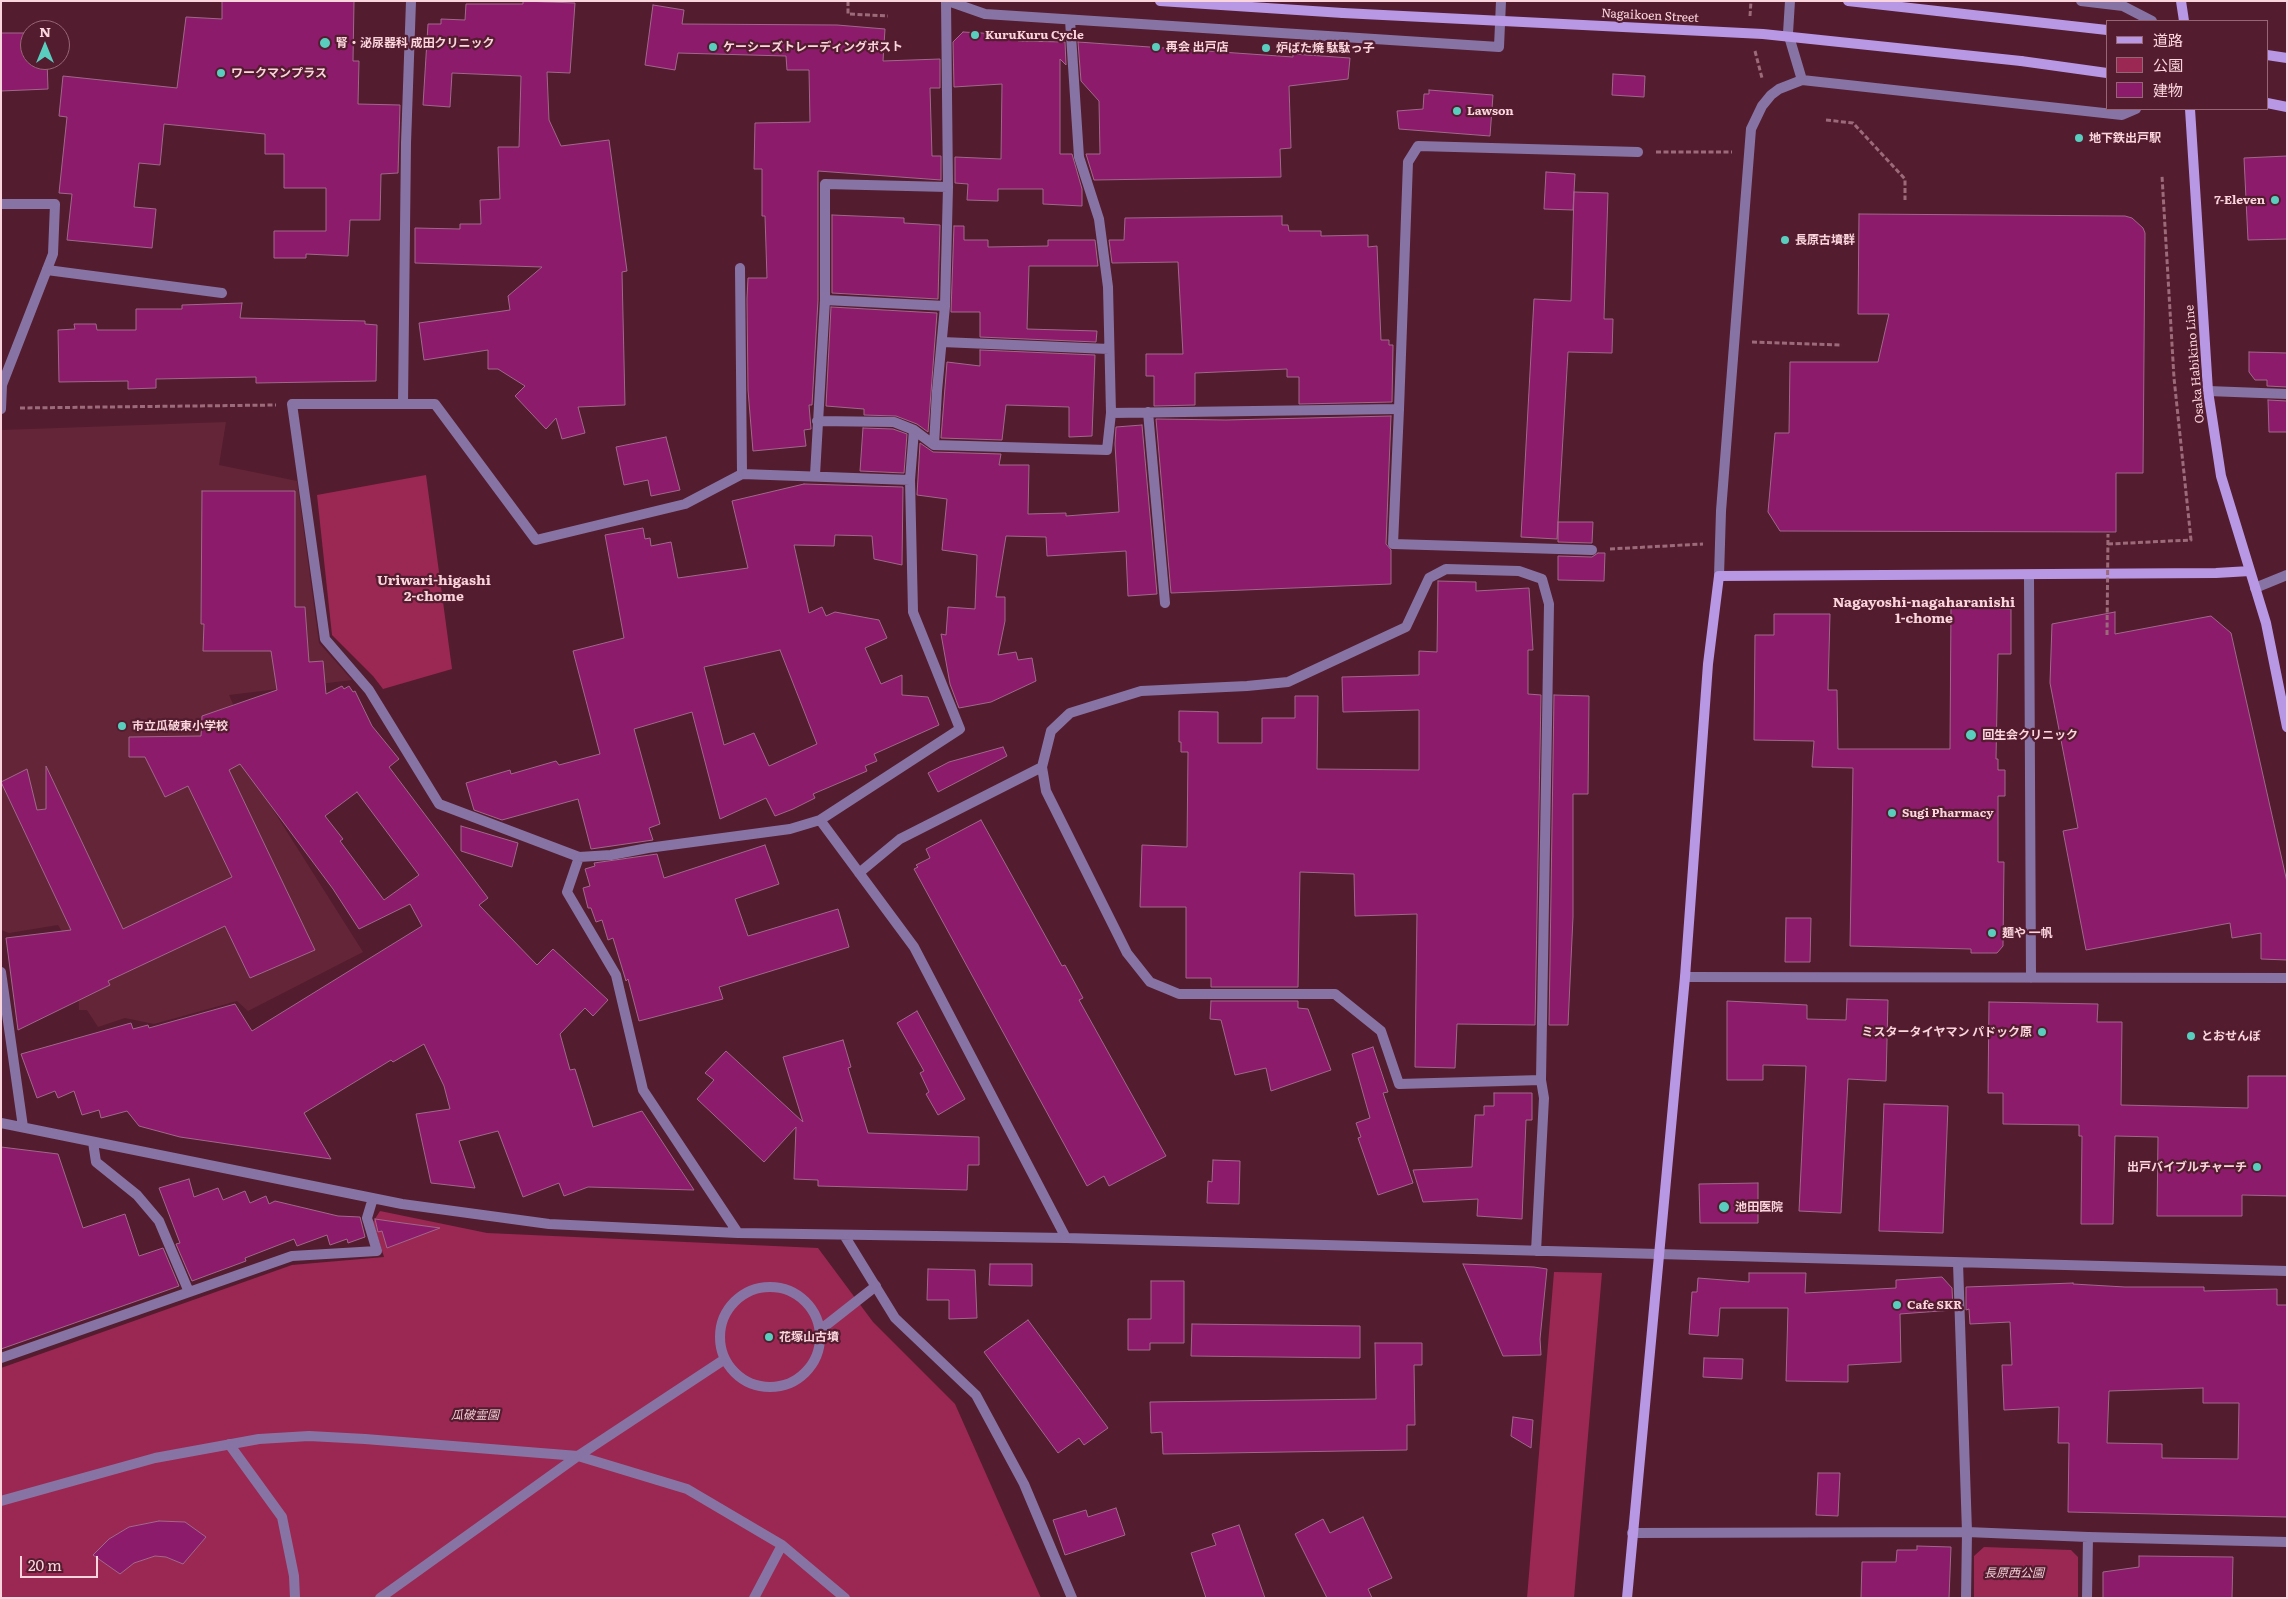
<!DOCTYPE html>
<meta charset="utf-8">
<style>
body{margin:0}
#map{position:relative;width:2288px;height:1599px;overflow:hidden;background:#541c2f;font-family:Literata,"Noto Sans JP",serif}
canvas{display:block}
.frame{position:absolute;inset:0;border:2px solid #fad5dd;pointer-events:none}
.legend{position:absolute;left:2106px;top:20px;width:162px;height:90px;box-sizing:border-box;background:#541c2f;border:1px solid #966675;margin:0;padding:6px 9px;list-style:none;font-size:15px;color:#fad5dd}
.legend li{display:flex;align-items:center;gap:10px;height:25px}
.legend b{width:25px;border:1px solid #966675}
.north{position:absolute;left:20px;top:20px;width:50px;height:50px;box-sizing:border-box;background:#541c2f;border:1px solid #966675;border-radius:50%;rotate:0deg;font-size:14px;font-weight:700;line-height:20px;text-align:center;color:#fad5dd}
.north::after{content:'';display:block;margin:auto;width:18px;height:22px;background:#5acebe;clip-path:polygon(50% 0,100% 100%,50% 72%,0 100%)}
.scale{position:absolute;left:20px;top:1556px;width:78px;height:22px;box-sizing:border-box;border:2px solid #fad5dd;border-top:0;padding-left:6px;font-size:15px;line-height:18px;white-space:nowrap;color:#fad5dd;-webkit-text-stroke:4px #541c2f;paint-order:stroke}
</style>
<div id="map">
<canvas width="2288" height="1599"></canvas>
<div class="frame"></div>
<ul class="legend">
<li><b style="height:6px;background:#b898e5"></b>道路</li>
<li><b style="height:14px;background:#9b2852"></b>公園</li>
<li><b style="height:14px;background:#8c1b6b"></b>建物</li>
</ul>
<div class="north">N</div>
<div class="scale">20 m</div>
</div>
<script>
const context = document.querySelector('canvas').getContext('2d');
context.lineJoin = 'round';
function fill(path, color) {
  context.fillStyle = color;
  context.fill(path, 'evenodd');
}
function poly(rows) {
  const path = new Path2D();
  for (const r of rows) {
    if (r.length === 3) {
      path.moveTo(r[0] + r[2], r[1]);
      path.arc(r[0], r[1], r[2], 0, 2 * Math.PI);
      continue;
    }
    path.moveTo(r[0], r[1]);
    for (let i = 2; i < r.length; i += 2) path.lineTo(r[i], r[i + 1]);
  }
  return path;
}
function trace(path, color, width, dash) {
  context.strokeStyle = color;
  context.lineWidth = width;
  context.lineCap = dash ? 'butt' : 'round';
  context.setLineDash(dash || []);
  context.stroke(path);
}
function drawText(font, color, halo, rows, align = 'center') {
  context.font = font + ' Literata,"Noto Sans JP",serif';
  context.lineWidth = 4.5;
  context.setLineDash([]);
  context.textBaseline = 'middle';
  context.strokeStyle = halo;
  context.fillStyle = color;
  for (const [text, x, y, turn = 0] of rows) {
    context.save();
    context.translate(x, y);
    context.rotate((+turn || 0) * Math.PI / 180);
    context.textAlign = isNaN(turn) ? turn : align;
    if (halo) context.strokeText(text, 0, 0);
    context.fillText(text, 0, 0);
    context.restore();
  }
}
const built = poly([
 [226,422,219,465,297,481,319,643,352,680,229,695,257,758,265,797,363,952,248,1011,237,1001,154,1024,125,1018,98,1027,87,1010,79,1010,77,956,58,925,9,933,1,930,1,430]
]);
const green = poly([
 [426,475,452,669,383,689,373,676,332,635,317,495],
 [380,1211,487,1233,818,1248,873,1322,955,1404,1041,1598,1,1598,1,1368,292,1265,384,1257,373,1222],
 [1554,1272,1602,1273,1574,1598,1527,1598],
 [1984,1547,2071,1550,2078,1557,2078,1598,1974,1598,1974,1556]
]);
const building = poly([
 [222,1,354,1,353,61,359,61,358,104,400,105,398,173,381,174,380,220,350,220,348,256,306,254,306,258,274,258,274,231,326,231,326,188,284,188,284,154,265,154,265,134,164,124,160,165,139,163,134,207,156,209,152,248,67,240,72,194,59,193,67,117,59,116,63,76,177,88,186,17,222,19,222,1],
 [523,1,575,3,570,73,547,72,549,120,561,146,609,140,627,271,622,272,625,405,578,407,585,433,562,439,556,418,546,429,515,396,525,386,498,369,488,369,488,350,424,360,419,323,510,310,508,296,542,267,415,263,415,228,460,229,460,224,481,224,480,200,500,199,498,147,519,147,521,76,452,73,450,107,423,105,428,24,441,24,441,19,465,20,466,4,523,4,523,1],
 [653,5,684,10,682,24,837,25,885,29,883,61,940,59,940,88,930,88,932,156,941,156,941,180,818,171,818,300,812,405,809,405,811,429,804,430,806,446,753,451,748,390,747,299,748,278,767,278,765,216,762,216,762,169,754,169,755,123,810,122,809,70,787,70,786,56,678,53,675,70,645,65,653,5],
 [963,32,1018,35,1018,41,1065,42,1066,65,1060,59,1060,154,1072,154,1082,189,1082,206,1043,204,1043,189,998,189,998,201,967,200,968,184,955,183,955,157,1001,159,1002,84,954,87,953,42,963,32],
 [1,33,30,33,30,60,47,60,48,89,1,91,1,33],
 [1078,42,1293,57,1293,54,1350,58,1348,79,1289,86,1291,148,1280,149,1281,177,1094,180,1086,154,1100,154,1099,101,1081,81,1078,42],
 [1613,74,1645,76,1644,97,1612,95,1613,74],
 [1429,90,1493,95,1490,136,1399,129,1397,111,1423,109,1424,94,1429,94,1429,90],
 [2287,156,2287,239,2248,240,2244,158,2287,156],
 [1546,172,1575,174,1573,210,1544,209,1546,172],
 [1574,192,1608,193,1604,319,1613,319,1612,353,1568,352,1557,539,1521,537,1534,299,1571,301,1574,192],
 [1859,214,2125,216,2132,218,2143,228,2145,233,2143,473,2116,473,2116,532,1780,531,1768,512,1775,433,1789,433,1790,362,1878,362,1889,314,1858,314,1859,214],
 [832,215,904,218,904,223,940,225,938,299,832,293,832,215],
 [1282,216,1282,225,1288,225,1289,231,1321,231,1321,236,1368,235,1368,247,1377,246,1381,340,1389,340,1389,345,1393,345,1392,402,1299,404,1299,377,1287,377,1287,369,1195,373,1195,405,1154,406,1154,376,1146,376,1146,354,1183,354,1178,262,1112,263,1109,240,1124,240,1125,218,1282,216],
 [954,226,964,226,964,240,988,240,988,247,1048,246,1048,240,1095,240,1098,266,1029,266,1027,329,1097,331,1096,342,980,337,980,312,951,312,954,226],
 [242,303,240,318,365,321,365,324,377,325,376,381,256,383,256,377,156,379,156,388,128,389,128,381,59,382,58,330,75,329,74,324,96,324,97,330,136,330,136,309,182,309,182,305,242,303],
 [831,307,937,313,928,432,917,424,896,416,864,415,864,409,826,406,831,307],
 [980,350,1095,355,1092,436,1069,437,1069,407,1006,405,1002,440,941,438,947,362,980,366,980,350],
 [2249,352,2287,353,2287,387,2267,386,2267,380,2255,380,2249,372,2249,352],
 [2268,400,2287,401,2287,432,2269,432,2268,400],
 [1391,416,1386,544,1391,550,1391,584,1171,593,1156,419,1226,420,1391,416],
 [1142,425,1157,594,1128,596,1126,551,1047,556,1046,537,1006,536,996,597,1005,597,1005,621,998,655,1016,652,1018,660,1032,658,1036,681,991,702,959,708,950,684,941,634,946,635,948,607,975,609,977,555,942,550,947,499,917,495,920,443,933,452,1001,454,999,465,1029,465,1028,514,1066,513,1066,516,1119,512,1115,444,1116,427,1142,425],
 [863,428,893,429,907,434,904,473,860,471,863,428],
 [666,437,680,490,651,496,648,480,624,485,616,447,666,437],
 [804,484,903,487,902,565,874,559,872,536,835,535,834,546,794,545,809,613,822,607,826,616,835,612,879,620,887,638,865,648,881,684,902,675,902,695,928,697,939,725,874,754,877,761,865,766,867,771,813,794,815,798,793,809,775,816,766,798,720,819,692,712,634,729,660,824,649,828,653,840,591,849,578,799,502,820,474,810,466,783,510,770,511,774,556,761,559,765,600,754,573,651,624,638,605,535,643,528,645,539,650,538,651,546,671,542,678,578,748,568,732,501,804,484],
 [780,650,817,744,769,766,754,733,724,745,704,667,780,650],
 [202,491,295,491,295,607,305,607,309,662,323,661,326,694,342,686,344,689,349,686,353,692,355,691,372,726,399,759,389,767,488,898,479,905,537,965,553,949,608,1000,593,1016,585,1008,560,1034,570,1070,575,1069,593,1127,642,1111,694,1190,588,1187,564,1196,559,1183,523,1197,498,1131,459,1141,475,1188,431,1183,416,1114,450,1109,444,1086,424,1044,393,1062,391,1060,304,1113,331,1159,180,1137,139,1126,127,1111,101,1118,99,1110,82,1115,74,1091,58,1098,55,1091,37,1098,21,1054,131,1023,133,1029,148,1025,149,1028,235,1004,252,1031,422,926,410,904,359,929,333,889,240,764,229,770,315,950,250,978,225,926,108,981,110,985,18,1030,6,938,71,930,1,782,27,769,37,810,46,809,46,766,123,929,232,877,188,786,165,797,145,757,129,757,129,737,201,736,202,716,277,690,271,651,203,651,204,624,201,624,202,491],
 [357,792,419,875,384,900,340,841,343,839,325,816,357,792],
 [1558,522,1593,522,1592,543,1558,542,1558,522],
 [1598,553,1605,553,1604,581,1558,580,1558,556,1592,557,1598,553],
 [1438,581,1476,582,1476,591,1529,588,1533,650,1528,650,1528,694,1541,695,1535,1025,1457,1024,1455,1068,1415,1067,1417,914,1355,916,1354,874,1300,872,1298,987,1211,987,1211,978,1186,978,1186,907,1140,907,1142,845,1187,847,1188,752,1181,752,1181,742,1179,742,1179,711,1218,712,1218,743,1262,743,1262,718,1295,718,1295,696,1318,696,1317,769,1419,770,1419,710,1343,712,1342,677,1419,675,1419,651,1437,652,1438,581],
 [1951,607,2011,609,2011,654,1998,654,1996,759,1998,759,1998,770,2005,770,2005,796,1998,796,1998,862,2004,862,2003,946,1997,953,1971,953,1971,949,1850,946,1853,768,1812,767,1814,741,1754,740,1755,635,1774,635,1774,614,1830,614,1828,690,1837,690,1838,749,1950,749,1951,607],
 [2115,612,2115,634,2211,616,2231,633,2287,882,2287,960,2261,959,2261,933,2232,938,2230,923,2086,950,2063,831,2078,828,2050,683,2052,624,2115,612],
 [1554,695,1589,696,1588,794,1573,794,1573,917,1568,1025,1549,1025,1554,695],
 [1003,747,1007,756,938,792,928,773,949,762,1003,747],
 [981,820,1062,966,1065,965,1083,998,1079,1000,1166,1156,1109,1186,1104,1176,1087,1186,914,869,918,867,916,865,930,858,926,849,981,820],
 [461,826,518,843,512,867,461,851,461,826],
 [765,845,779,884,735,899,748,936,838,909,849,947,719,987,723,999,639,1021,628,979,626,981,613,938,608,940,602,920,596,922,591,908,588,908,583,888,590,886,585,869,595,866,594,863,657,854,664,878,765,845],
 [1786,918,1811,918,1810,962,1785,962,1786,918],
 [1847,999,1888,1000,1886,1081,1848,1079,1841,1213,1799,1211,1806,1066,1763,1065,1763,1080,1727,1080,1727,1001,1807,1005,1807,1019,1846,1020,1847,999],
 [1211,1001,1298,1001,1298,1008,1308,1009,1331,1070,1271,1091,1266,1068,1235,1075,1221,1020,1210,1019,1211,1001],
 [1989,1002,2098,1004,2097,1022,2122,1022,2121,1105,2248,1108,2248,1076,2287,1076,2287,1196,2242,1195,2242,1216,2157,1216,2158,1137,2115,1136,2113,1224,2081,1224,2082,1136,2079,1136,2079,1125,2003,1124,2003,1093,1988,1093,1989,1002],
 [917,1011,965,1099,938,1115,926,1094,929,1092,920,1073,924,1071,897,1023,917,1011],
 [843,1040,851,1067,848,1068,868,1133,979,1137,979,1165,968,1165,967,1190,818,1186,818,1180,794,1179,796,1127,764,1162,697,1099,714,1080,705,1073,726,1051,803,1122,783,1057,843,1040],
 [1373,1047,1388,1092,1383,1093,1413,1183,1378,1195,1358,1138,1361,1137,1356,1123,1370,1118,1352,1054,1373,1047],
 [1494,1093,1532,1093,1532,1120,1526,1120,1522,1219,1477,1216,1478,1199,1423,1202,1413,1170,1472,1167,1475,1115,1484,1115,1484,1106,1494,1106,1494,1093],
 [1884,1104,1948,1106,1943,1233,1879,1231,1884,1104],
 [1,1147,58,1154,83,1228,125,1214,139,1256,163,1248,179,1286,1,1349,1,1147],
 [1213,1160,1240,1161,1239,1204,1207,1203,1208,1181,1212,1182,1213,1160],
 [189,1179,194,1197,218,1188,223,1200,245,1191,250,1203,266,1196,269,1204,275,1201,338,1216,360,1217,365,1237,348,1243,347,1239,330,1245,327,1235,297,1246,294,1239,245,1258,246,1261,192,1281,176,1244,180,1243,159,1188,189,1179],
 [1758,1183,1758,1223,1700,1223,1699,1184,1758,1183],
 [375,1219,403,1223,440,1228,387,1248,382,1231,378,1232,375,1219],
 [990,1264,1032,1264,1032,1286,989,1285,990,1264],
 [1463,1264,1534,1267,1547,1269,1540,1339,1541,1355,1503,1356,1463,1264],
 [928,1269,975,1270,977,1318,949,1319,949,1300,927,1300,928,1269],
 [1749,1273,1806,1273,1805,1293,1896,1288,1896,1280,1942,1277,1952,1288,1953,1310,1900,1314,1901,1362,1848,1365,1848,1382,1786,1381,1788,1308,1720,1308,1718,1336,1689,1334,1692,1292,1697,1292,1698,1278,1749,1282,1749,1273],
 [1151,1281,1184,1281,1184,1343,1150,1343,1150,1350,1128,1350,1128,1319,1151,1319,1151,1281],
 [2073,1283,2073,1284,2125,1287,2204,1287,2204,1291,2277,1289,2277,1305,2287,1305,2287,1517,2068,1512,2069,1443,2058,1443,2059,1407,2004,1410,2002,1365,2012,1365,2010,1322,1970,1324,1969,1309,1966,1310,1966,1287,2073,1283],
 [2203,1388,2203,1403,2239,1403,2238,1459,2162,1458,2162,1444,2107,1443,2109,1391,2203,1388],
 [1028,1320,1108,1428,1084,1445,1079,1438,1058,1453,984,1352,1028,1320],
 [1192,1324,1360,1326,1360,1358,1191,1356,1192,1324],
 [1375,1343,1422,1343,1422,1365,1414,1365,1415,1425,1407,1425,1407,1450,1163,1454,1162,1432,1151,1433,1150,1402,1376,1399,1375,1343],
 [1704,1358,1743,1359,1742,1379,1703,1377,1704,1358],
 [1513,1417,1533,1420,1531,1448,1511,1436,1513,1417],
 [1818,1473,1840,1473,1838,1516,1816,1515,1818,1473],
 [1116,1508,1125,1535,1065,1555,1053,1520,1086,1510,1088,1517,1116,1508],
 [1363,1517,1392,1578,1368,1589,1372,1598,1327,1598,1295,1534,1323,1519,1330,1533,1363,1517],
 [159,1521,185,1522,206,1537,183,1564,166,1557,155,1556,134,1563,120,1574,93,1555,109,1539,129,1527,159,1521],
 [1239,1525,1265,1598,1206,1598,1191,1553,1216,1545,1212,1534,1239,1525],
 [1917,1546,1951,1547,1949,1598,1861,1598,1862,1562,1896,1562,1897,1550,1917,1550,1917,1546],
 [2139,1556,2233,1557,2232,1598,2103,1598,2103,1572,2139,1567,2139,1556]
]);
const path = poly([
 [848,1,848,14,888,16],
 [1750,16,1751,1],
 [1755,51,1762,78],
 [1826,120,1853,123,1905,179,1905,200],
 [1656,152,1732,152],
 [1752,342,1842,345],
 [20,408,276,405],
 [2108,544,2191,540,2174,378,2162,176],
 [1610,549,1703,544]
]);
const lane = poly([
 [47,270,222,293],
 [2208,391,2287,394],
 [1399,409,1393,544,1592,550],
 [770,1337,50],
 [820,1330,876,1286],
 [229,1444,282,1517,294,1576,295,1598],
 [1,1501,155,1458,259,1439,309,1436,365,1439,578,1456,687,1489,782,1545,845,1598],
 [380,1598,578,1456,725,1359],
 [754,1598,782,1545]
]);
const street = poly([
 [948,1,985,14,1499,47,1501,1],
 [1790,1,1788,33,1802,80],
 [2081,1,2123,6,2152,21],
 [1,204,55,204,53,254,2,385,1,409],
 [740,268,742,474],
 [825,300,945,306],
 [942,342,1109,349],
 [403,403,406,143,411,1],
 [1148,412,1165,603],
 [1111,413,1399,409,1408,162,1418,146,1638,152],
 [817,421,894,422,914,430,934,445,1107,450,1111,413,1108,287,1099,219,1079,157,1070,20],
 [934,445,937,391,945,306,948,187,946,1],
 [815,475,825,300,825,184,948,187],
 [910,480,742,474,685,504,536,540,435,404,292,404,325,639,369,690,439,804,579,857,611,855,648,848,790,829,820,820,960,729,913,612,910,480,914,430],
 [2029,575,2031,978],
 [1719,576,1721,511,1751,129,1762,106,1771,95,1779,89,1802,80,2122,115,2136,109],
 [2255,588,2287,575],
 [820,820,914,947,1066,1238],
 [579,857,567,892,616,975,643,1090,738,1233],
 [859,873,900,839,1042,767],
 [1,972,23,1127],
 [1685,977,2287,978],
 [1,1123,402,1204,549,1224,738,1233,1066,1238,2287,1271],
 [93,1142,96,1162,137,1195,159,1221,189,1292],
 [844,1235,895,1318,976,1395,1024,1484,1072,1598],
 [1536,1251,1544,1098,1541,1080,1549,604,1542,579,1519,571,1446,569,1429,578,1406,627,1288,682,1247,686,1141,691,1070,713,1051,731,1042,767,1046,791,1127,953,1150,982,1179,994,1335,994,1381,1031,1399,1084,1541,1080],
 [1958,1263,1967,1532,1966,1598],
 [1,1358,292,1256,377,1251,367,1218,373,1198],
 [1632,1533,1967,1532,2088,1537,2287,1542],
 [2087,1598,2088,1537]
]);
const secondary = poly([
 [1160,1,1343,13],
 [1848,1,2107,30],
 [2181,1,2184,21],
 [2267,55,2287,58],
 [2021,61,2107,73],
 [2267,103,2287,107],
 [2190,109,2208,391,2221,476,2266,623,2287,727],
 [1627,1598,1685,977,1708,664,1719,576,2216,573,2250,571]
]);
const pathBridge = poly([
 [2107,635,2108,534]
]);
const secondaryBridge = poly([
 [1343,13,1763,34,2021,61]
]);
const markers = [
 [975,35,5,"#5acebe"],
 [325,43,6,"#5acebe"],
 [713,47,5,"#5acebe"],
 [1156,47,5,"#5acebe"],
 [1266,48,5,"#5acebe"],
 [221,73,5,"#5acebe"],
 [1457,111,5,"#5acebe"],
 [2079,138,5,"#5acebe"],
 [2275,200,5,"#5acebe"],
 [1785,240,5,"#5acebe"],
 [122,726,5,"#5acebe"],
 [1971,735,6,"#5acebe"],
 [1892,813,5,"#5acebe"],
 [1992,933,5,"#5acebe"],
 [2042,1032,5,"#5acebe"],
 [2191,1036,5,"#5acebe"],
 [2257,1167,5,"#5acebe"],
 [1724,1207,6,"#5acebe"],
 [1897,1305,5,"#5acebe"],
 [769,1337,5,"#5acebe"]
];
const streetNames = [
 ["Nagaikoen Street",1650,16,3],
 ["Osaka Habikino Line",2195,364,-95]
];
const poiNames = [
 ["KuruKuru Cycle",985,35],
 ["腎・泌尿器科 成田クリニック",336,43],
 ["ケーシーズトレーディングポスト",723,47],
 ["再会 出戸店",1166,47],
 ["炉ばた焼 駄駄っ子",1276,48],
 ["ワークマンプラス",231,73],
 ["Lawson",1467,111],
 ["地下鉄出戸駅",2089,138],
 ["7-Eleven",2265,200,"right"],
 ["長原古墳群",1795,240],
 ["市立瓜破東小学校",132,726],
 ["回生会クリニック",1982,735],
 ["Sugi Pharmacy",1902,813],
 ["麺や 一帆",2002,933],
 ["ミスタータイヤマン パドック原",2032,1032,"right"],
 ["とおせんぼ",2201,1036],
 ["出戸バイブルチャーチ",2247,1167,"right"],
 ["池田医院",1735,1207],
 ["Cafe SKR",1907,1305],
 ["花塚山古墳",779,1337]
];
const parkNames = [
 ["瓜破霊園",475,1415],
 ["長原西公園",2014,1573]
];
const neighbourhoodNames = [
 ["Uriwari-higashi",434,581],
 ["2-chome",434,597],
 ["Nagayoshi-nagaharanishi",1924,603],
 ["1-chome",1924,619]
];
fill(built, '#642539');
fill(green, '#9b2852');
fill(building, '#8c1b6b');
trace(building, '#a0688a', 1);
trace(path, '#9b6b7a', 3, [5, 2.5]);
trace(lane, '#8874a4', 10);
trace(street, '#8874a4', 10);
trace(secondary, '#b898e5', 10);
trace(pathBridge, '#9b6b7a', 3, [5, 2.5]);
trace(secondaryBridge, '#b898e5', 10);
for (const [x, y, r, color] of markers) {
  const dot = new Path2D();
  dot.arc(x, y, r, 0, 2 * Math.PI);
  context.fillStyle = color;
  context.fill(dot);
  trace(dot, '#541c2f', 2);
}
drawText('12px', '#fad5dd', '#541c2f', streetNames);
drawText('bold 12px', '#fad5dd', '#541c2f', poiNames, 'left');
drawText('italic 12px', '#efcdd5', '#541c2f', parkNames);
drawText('bold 14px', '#fad5dd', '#541c2f', neighbourhoodNames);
</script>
